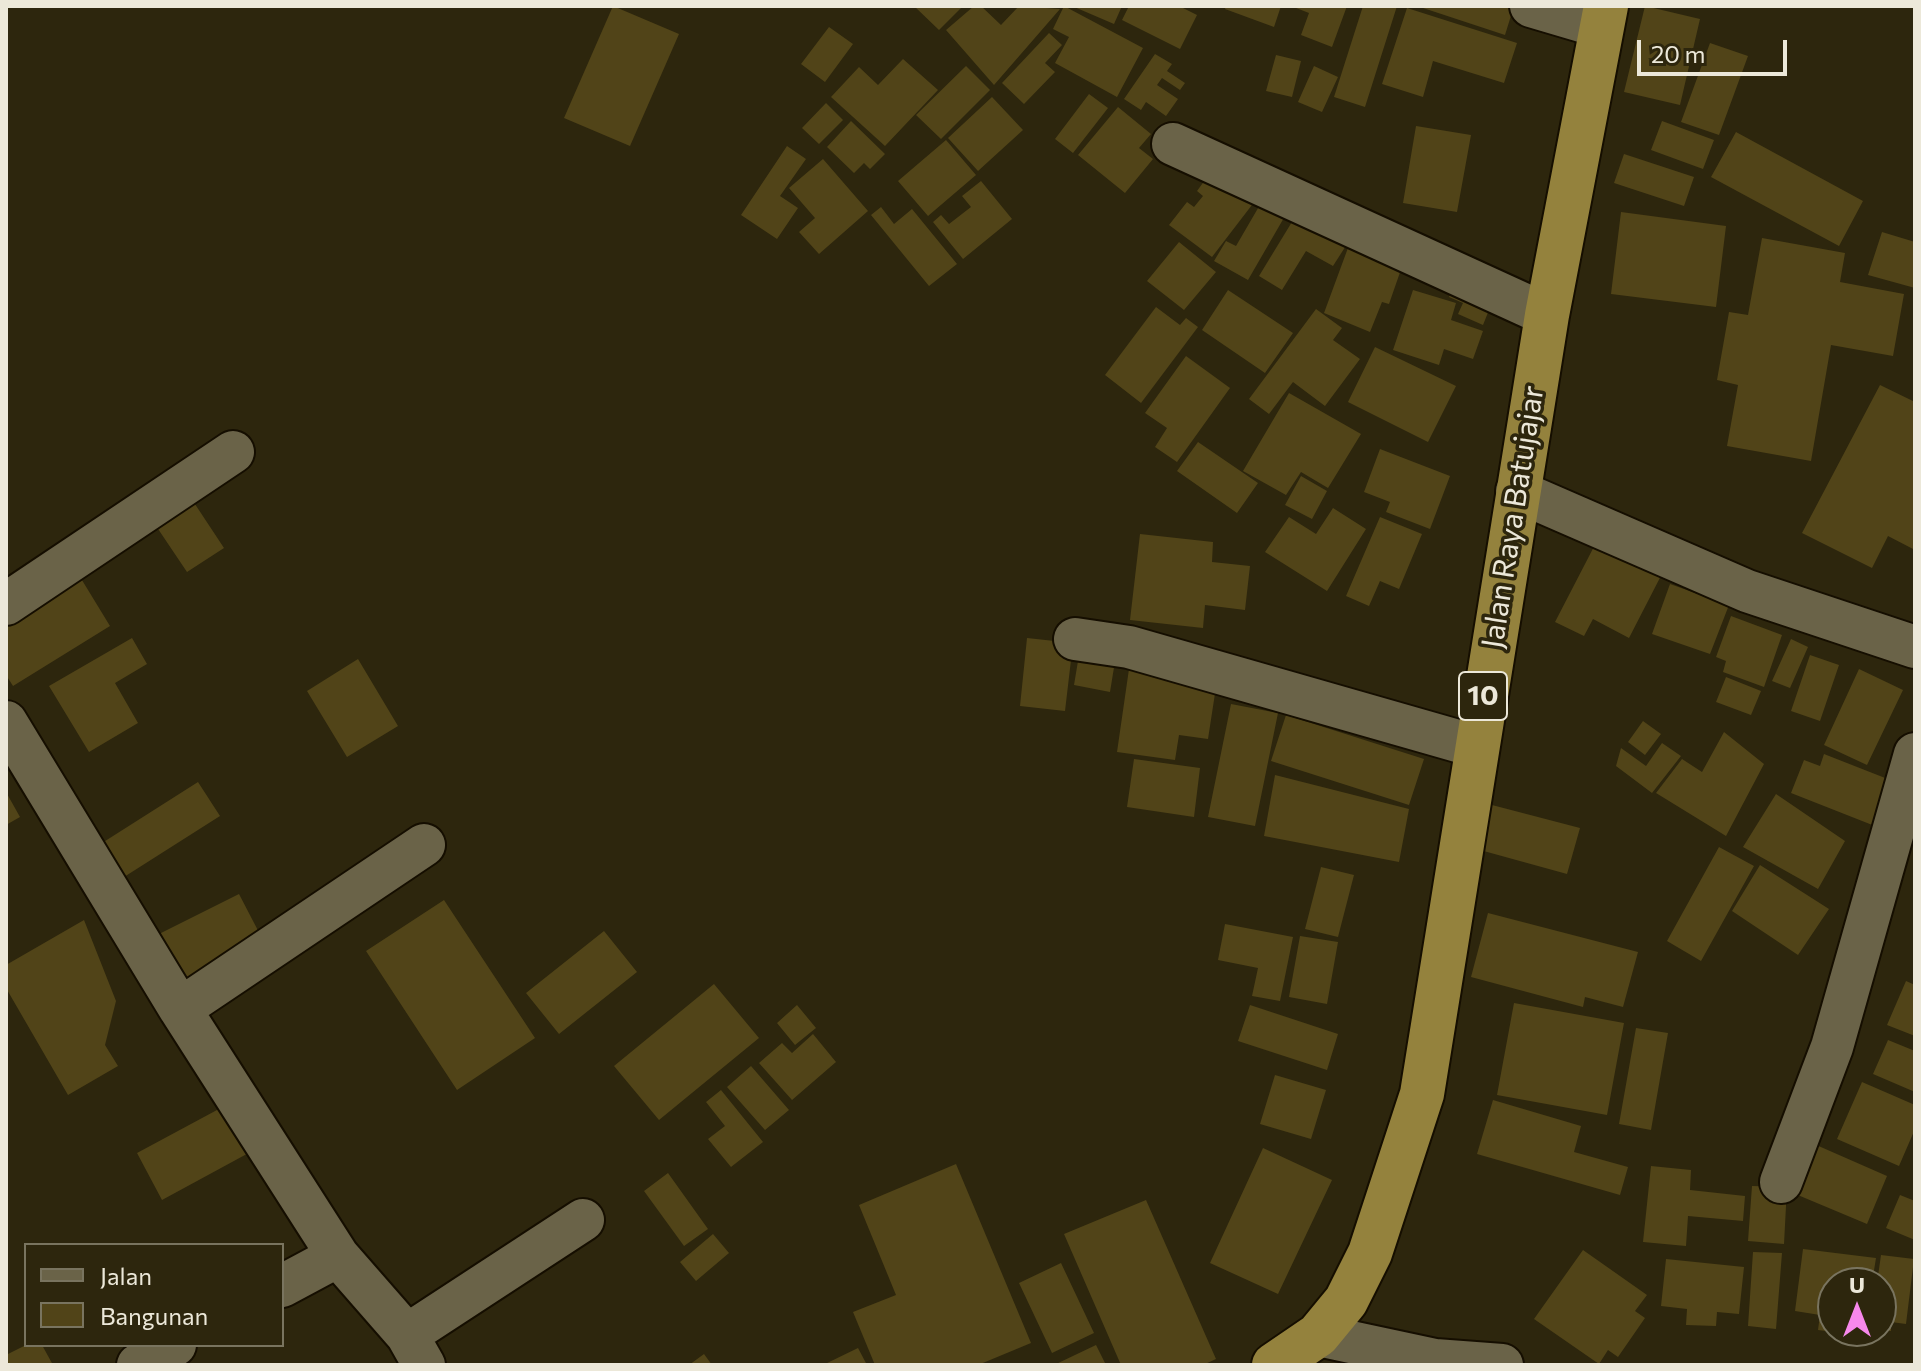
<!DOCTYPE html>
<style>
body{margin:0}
#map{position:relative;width:1921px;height:1371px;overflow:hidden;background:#2d260d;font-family:Commissioner,sans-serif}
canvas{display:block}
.frame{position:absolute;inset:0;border:8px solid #ece8d9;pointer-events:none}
.legend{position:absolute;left:24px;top:1243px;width:260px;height:104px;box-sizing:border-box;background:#2d260d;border:2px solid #79745f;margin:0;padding:10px 14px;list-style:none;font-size:24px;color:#ece8d9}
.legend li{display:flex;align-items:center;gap:16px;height:40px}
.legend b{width:40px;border:2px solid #79745f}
.north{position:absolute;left:1817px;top:1267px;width:80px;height:80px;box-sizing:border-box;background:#2d260d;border:2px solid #79745f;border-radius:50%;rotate:0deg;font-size:22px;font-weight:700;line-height:32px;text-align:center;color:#ece8d9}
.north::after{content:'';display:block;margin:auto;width:28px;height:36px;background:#f788ec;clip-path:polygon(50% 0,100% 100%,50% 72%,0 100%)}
.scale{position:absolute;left:1637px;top:40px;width:150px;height:36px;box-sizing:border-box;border:4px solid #ece8d9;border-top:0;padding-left:10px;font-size:24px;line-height:28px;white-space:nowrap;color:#ece8d9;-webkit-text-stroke:6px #2d260d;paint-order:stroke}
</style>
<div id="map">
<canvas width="1921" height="1371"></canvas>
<div class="frame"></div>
<ul class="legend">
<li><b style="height:10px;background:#6a6348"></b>Jalan</li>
<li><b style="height:22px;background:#514418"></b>Bangunan</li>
</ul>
<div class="north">U</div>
<div class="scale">20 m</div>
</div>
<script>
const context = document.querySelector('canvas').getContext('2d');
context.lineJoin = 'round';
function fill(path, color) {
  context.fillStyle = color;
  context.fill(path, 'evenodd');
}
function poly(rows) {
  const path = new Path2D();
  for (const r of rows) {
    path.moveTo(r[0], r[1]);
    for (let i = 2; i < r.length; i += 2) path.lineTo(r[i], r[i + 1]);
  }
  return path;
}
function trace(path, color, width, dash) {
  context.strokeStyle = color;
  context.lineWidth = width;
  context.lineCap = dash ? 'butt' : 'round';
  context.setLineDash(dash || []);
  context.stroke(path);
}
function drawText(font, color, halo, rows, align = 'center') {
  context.font = font + ' Commissioner,sans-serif';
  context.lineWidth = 7;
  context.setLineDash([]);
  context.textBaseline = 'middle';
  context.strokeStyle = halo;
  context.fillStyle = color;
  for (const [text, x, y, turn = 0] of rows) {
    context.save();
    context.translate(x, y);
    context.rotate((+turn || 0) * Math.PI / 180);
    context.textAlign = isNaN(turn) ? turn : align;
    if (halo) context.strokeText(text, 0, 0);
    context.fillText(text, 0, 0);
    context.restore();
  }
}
const building = poly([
 [613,6,679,34,630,146,564,118],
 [914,6,963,6,939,30],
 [974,6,981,6,1001,25,1019,6,1060,9,994,85,946,30],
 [1064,6,1143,48,1117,97,1055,63,1069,37,1053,29],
 [1072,6,1122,6,1114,24],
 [1129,6,1179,6,1197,15,1180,49,1122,20],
 [1226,6,1281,6,1274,27,1225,9],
 [1291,6,1347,6,1332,47,1301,35,1309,13],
 [1363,6,1397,6,1365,107,1334,97],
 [1417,6,1514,6,1505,35],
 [1645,6,1700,19,1680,105,1624,92],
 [1407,8,1517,43,1504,83,1433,61,1423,97,1382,84],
 [829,27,853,44,825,82,801,64],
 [1049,33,1062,45,1045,63,1055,72,1024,104,1002,83],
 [1710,43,1748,56,1719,135,1681,122],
 [1155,54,1172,64,1167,71,1185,83,1180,90,1162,78,1157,85,1178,99,1166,116,1146,102,1141,110,1124,99],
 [1276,55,1301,61,1292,97,1266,91],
 [903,59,938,90,885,146,831,97,859,67,878,85],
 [966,66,990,90,941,139,916,115],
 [1314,66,1338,77,1322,112,1298,102],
 [1089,94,1108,108,1073,153,1055,139],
 [992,97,1023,130,978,171,948,138],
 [826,103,843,120,819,144,802,128],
 [1118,107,1151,134,1139,148,1153,159,1125,193,1078,155],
 [851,121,885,154,870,169,864,163,854,173,827,147],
 [1662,121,1714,140,1703,169,1651,150],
 [1416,126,1471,135,1457,212,1403,203],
 [1736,132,1863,201,1839,246,1711,177],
 [946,140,976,175,928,216,898,181],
 [787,146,806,159,780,196,798,208,777,239,741,215],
 [1624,154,1694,177,1684,206,1614,183],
 [823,159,868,211,819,254,799,232,815,218,789,188],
 [1213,169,1255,201,1212,257,1169,225,1187,202,1194,207,1203,196,1197,191],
 [981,181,1012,219,963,259,933,222,941,215,949,224,971,207,962,196],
 [1261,203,1285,216,1248,280,1214,261,1226,241,1236,246],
 [881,207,894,224,912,209,957,264,929,286,871,215],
 [1298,212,1349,241,1333,266,1306,251,1282,290,1259,276],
 [1621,212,1726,226,1716,307,1611,294],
 [1882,232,1915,242,1915,288,1868,275],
 [1352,237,1405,258,1389,304,1382,302,1370,332,1324,313],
 [1762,238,1845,253,1840,282,1904,294,1893,356,1831,345,1811,461,1727,446,1738,385,1717,380,1729,312,1748,315],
 [1179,242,1216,272,1184,310,1147,281],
 [1456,279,1495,295,1483,325,1458,314,1463,303,1449,297],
 [1228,290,1293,333,1265,373,1202,330],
 [1413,290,1456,303,1451,320,1483,331,1473,359,1444,349,1439,365,1393,350],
 [1156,307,1180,325,1186,318,1198,327,1141,403,1105,375],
 [1316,309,1342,328,1333,340,1360,359,1325,406,1293,382,1269,414,1249,399],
 [1375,347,1456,386,1428,442,1348,402],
 [1186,356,1230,388,1177,462,1155,447,1167,428,1145,413],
 [1880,385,1915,402,1915,550,1888,536,1872,568,1802,533],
 [1289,393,1361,434,1328,488,1301,472,1286,495,1243,471],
 [1198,442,1258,483,1237,513,1177,471],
 [1380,449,1450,476,1430,529,1386,512,1390,502,1364,492],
 [1301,476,1327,491,1312,519,1285,505],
 [187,492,224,548,187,572,150,517],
 [1333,508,1366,529,1327,591,1265,552,1289,517,1316,534],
 [1380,517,1422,534,1399,589,1380,581,1369,606,1346,596],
 [1140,534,1213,542,1212,562,1250,566,1245,610,1205,605,1203,628,1130,620],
 [1600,535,1665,568,1629,638,1593,619,1584,636,1555,622],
 [74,567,110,626,13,686,6,675,6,608],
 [1670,584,1729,605,1710,654,1652,634],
 [1731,616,1782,635,1764,687,1723,672,1726,661,1716,657],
 [132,638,147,664,115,683,138,723,89,752,49,686],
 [1027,638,1073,643,1065,711,1020,706],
 [1791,639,1808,647,1790,688,1772,681],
 [1081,643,1117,649,1110,692,1074,685],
 [1810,655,1839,665,1820,721,1791,711],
 [358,659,398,726,347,757,307,691],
 [1130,662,1218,674,1208,739,1179,735,1175,760,1117,752],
 [1859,669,1903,690,1867,765,1824,745],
 [1726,677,1761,691,1751,715,1716,702],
 [1231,704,1278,713,1255,826,1208,817],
 [1286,715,1424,759,1409,805,1271,761],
 [1643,721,1661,734,1645,755,1628,742],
 [1724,732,1764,764,1726,836,1656,793,1682,759,1702,772],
 [1662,743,1681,756,1652,793,1616,766,1621,748,1646,766],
 [1824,754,1903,785,1885,830,1791,793,1804,760,1820,766],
 [1134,759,1200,768,1194,817,1127,807],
 [1275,775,1409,809,1399,862,1264,836],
 [198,782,220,816,113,884,91,850],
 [6,792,20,817,6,825],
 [1776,794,1845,841,1818,889,1743,847],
 [1492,805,1580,828,1567,874,1480,850],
 [1719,847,1754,866,1701,961,1667,941],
 [1760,865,1829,909,1798,955,1732,911],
 [1321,867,1354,875,1338,937,1305,929],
 [239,894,265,944,180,985,155,936],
 [444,900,535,1038,457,1090,366,951],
 [1488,913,1638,952,1623,1007,1585,997,1583,1007,1471,977],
 [84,920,116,1001,105,1045,118,1066,68,1095,6,988,6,965],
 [1225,924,1293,937,1280,1001,1252,996,1258,968,1218,960],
 [604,931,637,972,559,1034,526,993],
 [1300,936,1338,942,1327,1004,1289,997],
 [1906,981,1915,985,1915,1036,1887,1025],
 [714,984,759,1038,659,1120,614,1066],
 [1514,1003,1624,1023,1607,1115,1497,1095],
 [797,1005,816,1028,795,1045,777,1023],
 [1250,1005,1338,1034,1327,1070,1238,1041],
 [1636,1028,1668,1033,1651,1130,1619,1124],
 [813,1034,836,1062,792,1100,759,1063,782,1043,792,1053],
 [1888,1040,1915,1051,1915,1092,1873,1074],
 [751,1066,789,1110,765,1130,727,1087],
 [1275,1075,1326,1090,1311,1139,1260,1124],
 [1862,1082,1915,1105,1915,1129,1899,1166,1837,1139],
 [721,1090,763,1142,731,1167,708,1139,725,1126,706,1102],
 [1493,1100,1581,1126,1574,1152,1628,1167,1620,1195,1477,1154],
 [230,1103,256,1149,162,1200,137,1153],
 [1814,1144,1887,1176,1867,1224,1793,1193],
 [1263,1148,1332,1180,1278,1294,1210,1263],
 [956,1164,1031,1343,978,1365,875,1365,853,1312,896,1295,859,1205],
 [1651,1166,1691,1170,1690,1190,1745,1196,1743,1221,1688,1216,1686,1246,1643,1242],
 [668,1173,708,1229,684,1246,644,1191],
 [1752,1186,1787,1187,1784,1244,1748,1241],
 [1900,1195,1915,1201,1915,1240,1886,1228],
 [1146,1200,1216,1359,1203,1365,1121,1365,1064,1234],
 [713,1234,729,1253,696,1281,680,1262],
 [1803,1249,1876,1258,1872,1283,1833,1283,1833,1332,1818,1330,1820,1315,1795,1311],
 [1583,1250,1647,1295,1635,1311,1645,1318,1618,1357,1608,1350,1599,1364,1534,1319],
 [1753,1252,1782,1253,1776,1329,1748,1326],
 [1881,1255,1914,1259,1906,1324,1891,1322,1891,1331,1881,1330,1881,1283,1877,1283],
 [1666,1259,1744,1267,1739,1314,1717,1312,1716,1326,1686,1325,1687,1309,1661,1306],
 [1061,1263,1094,1333,1052,1353,1019,1283],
 [1841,1331,1866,1331,1865,1336],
 [26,1345,42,1345,53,1365,6,1365,6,1355],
 [1096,1345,1106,1365,1054,1365],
 [858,1348,867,1365,823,1365],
 [704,1354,712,1365,689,1365]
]);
const minor = poly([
 [1531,6,1602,27],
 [1173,144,1547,315],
 [1517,491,1747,591,1915,647],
 [6,604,233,452],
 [1075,639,1129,647,1475,746],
 [6,722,180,1009,338,1256,407,1335,424,1365],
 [180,1009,424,845],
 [1781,1182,1832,1047,1915,754],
 [282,1286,338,1256],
 [407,1335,583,1220],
 [1318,1335,1435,1360,1502,1365],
 [138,1365,175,1345]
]);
const trunk = poly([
 [1274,1365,1318,1335,1346,1301,1370,1253,1422,1094,1547,315,1606,6]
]);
const shields = [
 [1483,696,48]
];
const shieldNames = [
 ["10",1483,696]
];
const streetNames = [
 ["Jalan Raya Batujajar",1513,517,-81]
];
fill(building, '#514418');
trace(minor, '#150e00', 46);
trace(trunk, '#150e00', 48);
trace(minor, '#6a6348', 42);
trace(trunk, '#94823d', 44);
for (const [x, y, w] of shields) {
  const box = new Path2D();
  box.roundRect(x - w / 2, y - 24, w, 48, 6);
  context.fillStyle = '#2d260d';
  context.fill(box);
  trace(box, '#ece8d9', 2);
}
drawText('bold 28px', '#ece8d9', null, shieldNames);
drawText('30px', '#ece8d9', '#2d260d', streetNames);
</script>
